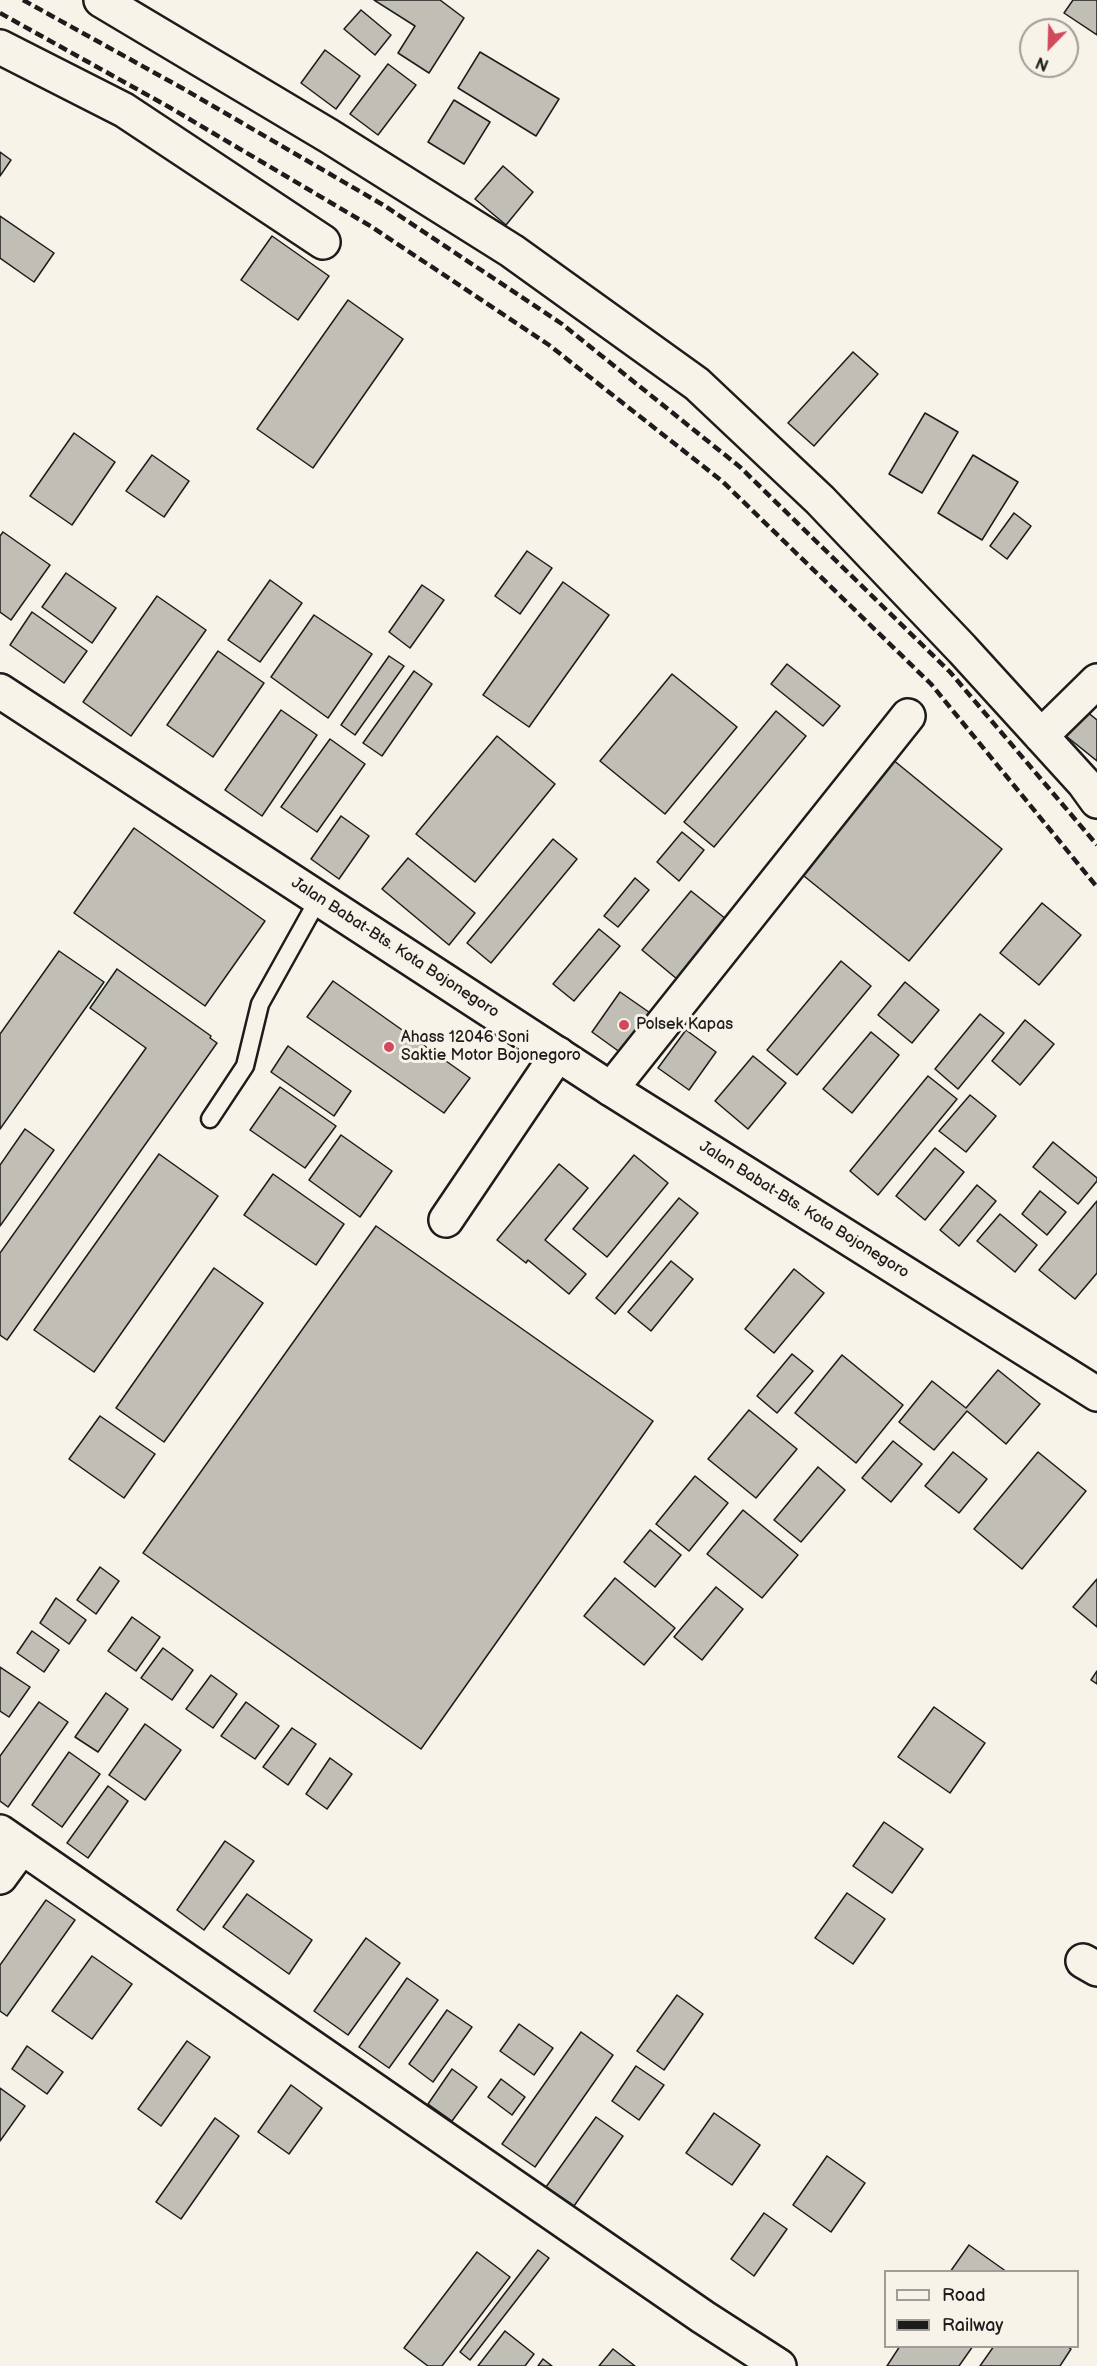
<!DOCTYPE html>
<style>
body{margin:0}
#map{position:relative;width:1097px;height:2366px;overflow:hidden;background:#f7f3e8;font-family:"Balsamiq Sans",sans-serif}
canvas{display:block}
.legend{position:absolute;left:884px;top:2270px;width:195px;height:78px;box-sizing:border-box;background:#f7f3e8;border:2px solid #9f9d96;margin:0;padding:8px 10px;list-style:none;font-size:18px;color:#1c1c1c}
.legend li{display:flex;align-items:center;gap:12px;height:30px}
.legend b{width:30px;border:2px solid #9f9d96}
.north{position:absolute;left:1019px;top:18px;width:60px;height:60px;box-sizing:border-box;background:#f7f3e8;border:2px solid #9f9d96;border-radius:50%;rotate:203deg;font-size:16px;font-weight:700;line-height:24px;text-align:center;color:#1c1c1c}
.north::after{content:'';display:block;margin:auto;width:21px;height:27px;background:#d1495b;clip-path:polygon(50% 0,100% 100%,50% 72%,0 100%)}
</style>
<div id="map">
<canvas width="1097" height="2366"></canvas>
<ul class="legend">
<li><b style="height:8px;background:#f7f3e8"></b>Road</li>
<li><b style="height:8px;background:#1c1c1c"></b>Railway</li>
</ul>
<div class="north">N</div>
</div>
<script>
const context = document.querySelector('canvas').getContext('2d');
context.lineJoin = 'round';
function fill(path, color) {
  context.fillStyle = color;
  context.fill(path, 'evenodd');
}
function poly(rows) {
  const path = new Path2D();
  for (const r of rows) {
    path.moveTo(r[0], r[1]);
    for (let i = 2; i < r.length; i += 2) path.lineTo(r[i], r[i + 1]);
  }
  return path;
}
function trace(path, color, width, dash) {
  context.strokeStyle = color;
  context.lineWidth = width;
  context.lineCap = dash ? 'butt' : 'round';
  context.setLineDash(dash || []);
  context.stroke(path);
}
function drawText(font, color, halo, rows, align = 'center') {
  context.font = font + ' "Balsamiq Sans",sans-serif';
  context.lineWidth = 6;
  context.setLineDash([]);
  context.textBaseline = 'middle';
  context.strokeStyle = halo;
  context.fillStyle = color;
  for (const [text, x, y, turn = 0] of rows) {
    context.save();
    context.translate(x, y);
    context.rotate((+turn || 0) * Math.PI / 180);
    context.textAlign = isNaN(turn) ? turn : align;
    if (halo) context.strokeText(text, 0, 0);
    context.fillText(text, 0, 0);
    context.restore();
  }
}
const building = poly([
 [374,0,440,0,464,18,429,73,398,53,415,26,374,0],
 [1073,0,1097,0,1097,35,1064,13,1073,0],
 [361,10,391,35,375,55,344,29,361,10],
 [325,50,360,76,336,109,301,83,325,50],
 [480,52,559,99,536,136,458,88,480,52],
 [388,64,416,85,378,135,350,114,388,64],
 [454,100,490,122,464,164,428,142,454,100],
 [0,152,11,160,0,176,0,152],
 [503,166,533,192,506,225,475,199,503,166],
 [0,216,54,253,34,282,0,258,0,216],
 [272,236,329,276,298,320,241,280,272,236],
 [348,300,403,339,313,468,257,429,348,300],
 [853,352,878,374,814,446,788,423,853,352],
 [925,413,958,432,922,493,889,474,925,413],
 [74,433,115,462,72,525,30,496,74,433],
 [152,455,189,481,164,517,126,491,152,455],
 [973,455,1018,482,982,540,938,513,973,455],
 [1014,513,1031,526,1007,559,990,546,1014,513],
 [3,532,50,565,11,620,0,612,0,536,3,532],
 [527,551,552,568,520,614,495,596,527,551],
 [66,573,116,608,92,643,42,607,66,573],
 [270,580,302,603,260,662,228,640,270,580],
 [563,582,609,615,529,727,483,695,563,582],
 [422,585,444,600,410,648,389,632,422,585],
 [157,596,206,630,131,736,83,702,157,596],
 [32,612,87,651,64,683,10,645,32,612],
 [314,615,372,654,328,718,271,677,314,615],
 [218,651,264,683,213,757,167,725,218,651],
 [389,656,404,666,355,735,341,725,389,656],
 [787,664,840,706,823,726,771,684,787,664],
 [414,671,432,684,382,756,363,743,414,671],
 [672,674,737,727,665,814,600,761,672,674],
 [281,710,317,735,262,816,225,790,281,710],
 [776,711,806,736,714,847,684,822,776,711],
 [1086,711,1097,720,1097,761,1066,736,1086,711],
 [497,736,555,784,475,882,416,834,497,736],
 [330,739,365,764,317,832,281,807,330,739],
 [892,759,1002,849,909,961,799,872,892,759],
 [341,816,369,836,339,879,311,859,341,816],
 [134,828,265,921,205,1006,74,913,134,828],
 [682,832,704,850,679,881,657,862,682,832],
 [553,839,577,859,491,963,467,943,553,839],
 [408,858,475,913,449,945,382,889,408,858],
 [635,878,649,890,618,927,604,916,635,878],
 [691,891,726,919,677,979,642,950,691,891],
 [1042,903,1081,935,1039,985,1000,953,1042,903],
 [599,929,620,946,574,1001,553,984,599,929],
 [59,951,104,982,0,1129,0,1034,59,951],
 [841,961,871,986,797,1075,767,1050,841,961],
 [117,969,211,1036,210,1038,217,1043,7,1340,0,1335,0,1253,146,1048,90,1008,117,969],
 [333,981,470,1078,444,1113,307,1017,333,981],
 [905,982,939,1010,912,1043,878,1015,905,982],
 [620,992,656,1017,628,1058,592,1032,620,992],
 [980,1014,1004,1033,958,1089,935,1069,980,1014],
 [1025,1020,1054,1044,1020,1085,992,1061,1025,1020],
 [686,1030,716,1052,689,1090,658,1068,686,1030],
 [871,1032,899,1055,852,1113,823,1089,871,1032],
 [288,1046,351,1091,334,1116,271,1072,288,1046],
 [753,1056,786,1083,748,1129,715,1101,753,1056],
 [928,1076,957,1099,878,1195,850,1171,928,1076],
 [280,1087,336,1126,305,1168,250,1130,280,1087],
 [970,1095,996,1116,966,1152,939,1131,970,1095],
 [25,1129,54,1150,0,1226,0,1165,25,1129],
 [341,1135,392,1171,360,1217,309,1180,341,1135],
 [1053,1142,1097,1178,1097,1181,1078,1204,1033,1167,1053,1142],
 [935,1148,964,1172,925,1220,896,1196,935,1148],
 [159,1154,218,1196,94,1372,34,1330,159,1154],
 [634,1155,668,1183,607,1257,573,1229,634,1155],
 [559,1164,588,1188,545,1240,586,1274,569,1294,528,1260,526,1263,497,1240,559,1164],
 [273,1174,344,1224,316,1265,244,1215,273,1174],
 [977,1185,996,1201,959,1246,940,1230,977,1185],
 [1040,1191,1066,1212,1047,1235,1022,1214,1040,1191],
 [679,1198,698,1213,615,1314,596,1298,679,1198],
 [1097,1201,1097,1273,1075,1299,1039,1270,1097,1201],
 [1000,1214,1037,1245,1015,1272,977,1241,1000,1214],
 [376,1226,653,1421,421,1749,143,1553,376,1226],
 [671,1261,693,1279,651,1331,628,1312,671,1261],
 [214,1268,263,1303,164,1442,116,1408,214,1268],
 [794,1269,824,1293,774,1353,745,1329,794,1269],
 [792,1354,813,1371,777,1413,757,1396,792,1354],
 [842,1355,903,1405,856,1463,795,1413,842,1355],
 [998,1370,1040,1404,1006,1444,967,1411,934,1450,899,1422,932,1381,966,1408,998,1370],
 [749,1410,797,1449,756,1498,708,1459,749,1410],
 [100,1416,155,1454,124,1498,69,1459,100,1416],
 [893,1441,922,1464,891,1502,862,1478,893,1441],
 [953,1452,987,1479,959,1513,925,1486,953,1452],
 [1038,1452,1086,1491,1022,1569,974,1529,1038,1452],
 [818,1467,845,1490,801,1542,774,1520,818,1467],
 [695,1476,728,1503,689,1551,656,1524,695,1476],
 [743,1510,798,1555,762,1598,707,1554,743,1510],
 [650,1530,681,1555,655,1587,624,1562,650,1530],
 [100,1567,119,1581,96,1614,77,1600,100,1567],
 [615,1578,675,1628,644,1665,584,1616,615,1578],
 [1097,1579,1097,1627,1073,1607,1097,1579],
 [716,1587,743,1609,702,1660,674,1637,716,1587],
 [56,1598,86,1620,69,1644,40,1623,56,1598],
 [132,1617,160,1637,136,1671,108,1651,132,1617],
 [32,1631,59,1650,44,1672,17,1653,32,1631],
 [163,1648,193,1670,172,1700,141,1678,163,1648],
 [0,1667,30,1687,9,1717,0,1711,0,1667],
 [1097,1671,1097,1684,1091,1680,1097,1671],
 [211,1675,237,1694,213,1728,186,1709,211,1675],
 [106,1693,128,1709,98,1752,75,1737,106,1693],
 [39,1702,68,1722,8,1807,0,1801,0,1756,39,1702],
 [246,1702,279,1726,255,1759,221,1736,246,1702],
 [934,1707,985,1743,950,1793,898,1757,934,1707],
 [145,1724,181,1750,145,1800,109,1775,145,1724],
 [292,1728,316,1744,288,1785,263,1767,292,1728],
 [69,1752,100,1774,62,1827,32,1805,69,1752],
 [330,1758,352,1774,327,1809,306,1794,330,1758],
 [108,1786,128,1801,88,1858,67,1843,108,1786],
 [884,1822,923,1849,892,1893,853,1866,884,1822],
 [225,1841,254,1861,204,1930,177,1910,225,1841],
 [847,1893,885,1919,853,1964,815,1938,847,1893],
 [247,1894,312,1940,289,1974,223,1927,247,1894],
 [46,1900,75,1920,7,2016,0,2011,0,1965,46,1900],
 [366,1938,400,1963,348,2035,314,2011,366,1938],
 [92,1956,132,1984,92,2039,52,2011,92,1956],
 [407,1978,438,2000,389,2068,359,2047,407,1978],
 [677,1995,703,2014,664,2070,637,2051,677,1995],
 [447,2010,472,2027,433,2082,409,2064,447,2010],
 [519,2024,553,2048,534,2075,500,2051,519,2024],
 [581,2032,613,2055,535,2167,502,2144,581,2032],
 [187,2041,210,2057,161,2126,138,2109,187,2041],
 [27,2046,63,2072,47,2094,12,2069,27,2046],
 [636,2066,664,2085,639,2120,612,2101,636,2066],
 [452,2069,477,2087,452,2121,428,2104,452,2069],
 [501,2079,525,2097,512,2115,488,2097,501,2079],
 [291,2085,322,2108,289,2154,258,2132,291,2085],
 [0,2088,25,2106,0,2141,0,2088],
 [714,2113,760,2145,732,2185,686,2153,714,2113],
 [596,2117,623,2136,574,2206,546,2187,596,2117],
 [215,2118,239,2136,181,2219,156,2202,215,2118],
 [827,2156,865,2183,831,2232,793,2205,827,2156],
 [764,2213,787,2229,754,2276,731,2259,764,2213],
 [969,2245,1007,2272,950,2272,969,2245],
 [538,2250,549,2258,470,2360,460,2352,538,2250],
 [477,2252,510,2277,442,2366,428,2366,404,2348,477,2252],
 [505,2331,534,2354,525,2366,478,2366,505,2331],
 [900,2346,973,2346,959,2366,887,2366,900,2346],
 [994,2346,1067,2346,1071,2349,1060,2366,980,2366,994,2346],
 [613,2349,635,2366,599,2366,613,2349],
 [543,2359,552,2366,538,2366,543,2359]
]);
const service = poly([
 [210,1119,245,1066,260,1004,319,898]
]);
const minor = poly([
 [101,0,329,136,512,251,697,384,820,500,962,649,1084,783,1097,801],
 [0,47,124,110,323,242],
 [1041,736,1097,681],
 [611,1089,908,716],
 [446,1220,558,1054],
 [0,1832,703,2317,779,2366],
 [0,1877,22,1847],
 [1083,1961,1097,1969]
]);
const trunk = poly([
 [0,691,611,1089,1097,1394]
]);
const rail = poly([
 [23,0,182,88,385,206,562,324,740,467,950,672,1097,845],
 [0,13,169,107,372,227,549,345,722,481,931,684,1097,887]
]);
const markers = [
 [624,1025,6,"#d1495b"],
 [389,1047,6,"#d1495b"]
];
const streetNames = [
 ["Jalan Babat-Bts. Kota Bojonegoro",395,948,33],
 ["Jalan Babat-Bts. Kota Bojonegoro",804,1210,32]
];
const poiNames = [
 ["Polsek Kapas",636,1025],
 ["Ahass 12046 Soni",401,1038],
 ["Saktie Motor Bojonegoro",401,1056]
];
fill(building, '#c0beb5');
trace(building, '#1c1c1c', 1.5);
trace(service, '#1c1c1c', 21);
trace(minor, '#1c1c1c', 38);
trace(trunk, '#1c1c1c', 38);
trace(service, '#f7f3e8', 16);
trace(minor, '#f7f3e8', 33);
trace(trunk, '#f7f3e8', 33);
trace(rail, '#1c1c1c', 4.5, [9, 4.5]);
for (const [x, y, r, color] of markers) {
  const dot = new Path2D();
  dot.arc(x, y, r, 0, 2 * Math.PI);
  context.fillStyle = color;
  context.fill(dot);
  trace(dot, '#f7f3e8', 2);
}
drawText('16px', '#1c1c1c', '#f7f3e8', streetNames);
drawText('16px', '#1c1c1c', '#f7f3e8', poiNames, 'left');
</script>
